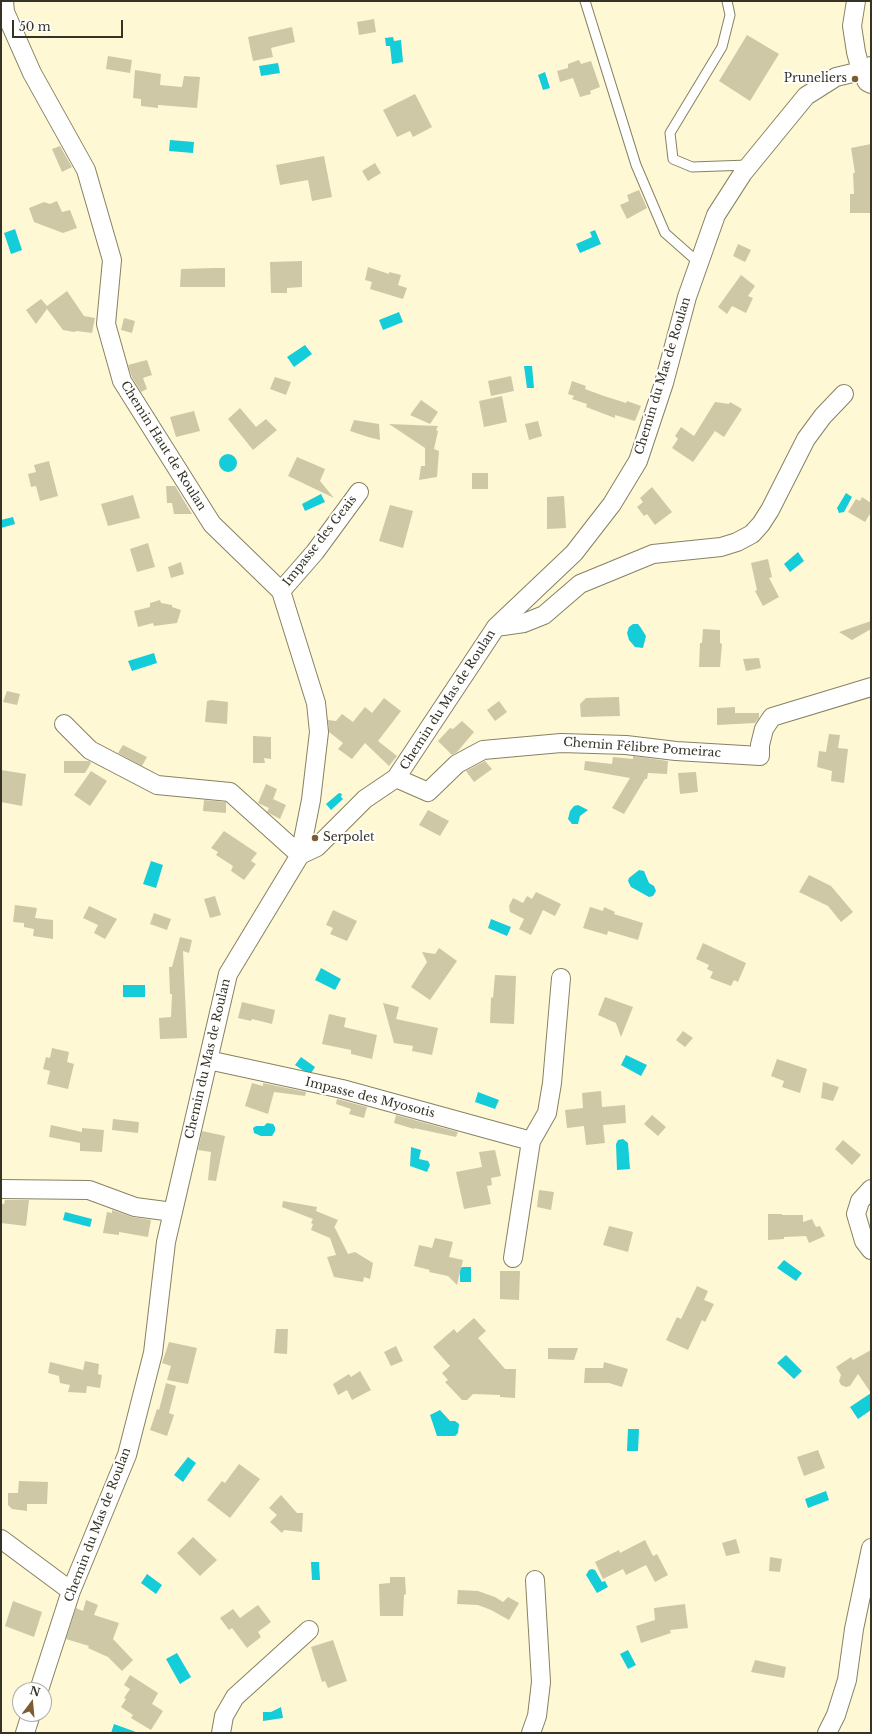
<!DOCTYPE html>
<meta charset="utf-8">
<style>
body{margin:0}
#map{position:relative;width:872px;height:1734px;overflow:hidden;background:#fef8d5;font-family:"Libre Baskerville",serif}
canvas{display:block}
.frame{position:absolute;inset:0;border:2px solid #353325;pointer-events:none}
.north{position:absolute;left:12px;top:1682px;width:40px;height:40px;box-sizing:border-box;background:#fff;border:1px solid #aeada8;border-radius:50%;rotate:16deg;font-size:11px;font-weight:700;line-height:16px;text-align:center;color:#353325}
.north::after{content:'';display:block;margin:auto;width:14px;height:18px;background:#7c5c31;clip-path:polygon(50% 0,100% 100%,50% 72%,0 100%)}
.scale{position:absolute;left:12px;top:20px;width:111px;height:18px;box-sizing:border-box;border:2px solid #353325;border-top:0;padding-left:5px;font-size:12px;line-height:14px;white-space:nowrap;color:#353325;-webkit-text-stroke:3px #fff;paint-order:stroke}
</style>
<div id="map">
<canvas width="872" height="1734"></canvas>
<div class="frame"></div>
<div class="north">N</div>
<div class="scale">50 m</div>
</div>
<script>
const context = document.querySelector('canvas').getContext('2d');
context.lineJoin = 'round';
function fill(path, color) {
  context.fillStyle = color;
  context.fill(path, 'evenodd');
}
function poly(rows) {
  const path = new Path2D();
  for (const r of rows) {
    if (r.length === 3) {
      path.moveTo(r[0] + r[2], r[1]);
      path.arc(r[0], r[1], r[2], 0, 2 * Math.PI);
      continue;
    }
    path.moveTo(r[0], r[1]);
    for (let i = 2; i < r.length; i += 2) path.lineTo(r[i], r[i + 1]);
  }
  return path;
}
function trace(path, color, width, dash) {
  context.strokeStyle = color;
  context.lineWidth = width;
  context.lineCap = dash ? 'butt' : 'round';
  context.setLineDash(dash || []);
  context.stroke(path);
}
function drawText(font, color, halo, rows, align = 'center') {
  context.font = font + ' "Libre Baskerville",serif';
  context.lineWidth = 4;
  context.setLineDash([]);
  context.textBaseline = 'middle';
  context.strokeStyle = halo;
  context.fillStyle = color;
  for (const [text, x, y, turn = 0] of rows) {
    context.save();
    context.translate(x, y);
    context.rotate((+turn || 0) * Math.PI / 180);
    context.textAlign = isNaN(turn) ? turn : align;
    if (halo) context.strokeText(text, 0, 0);
    context.fillText(text, 0, 0);
    context.restore();
  }
}
const water = poly([
 [393,37,394,41,401,40,403,62,392,64,390,46,386,46,385,38],
 [278,63,280,73,261,76,259,66],
 [545,72,550,88,543,90,538,75],
 [170,140,194,142,193,153,169,151],
 [15,229,22,250,11,254,4,233],
 [595,230,601,244,580,253,576,244,592,237,590,232],
 [399,312,403,322,383,330,379,320],
 [305,345,312,354,294,367,287,357],
 [524,366,532,366,534,388,527,388],
 [228,463,9],
 [846,493,852,497,844,512,839,513,837,508],
 [321,494,325,502,305,511,302,504],
 [13,517,15,524,1,528,1,520],
 [798,552,804,561,790,572,784,564],
 [633,624,638,624,641,628,646,636,643,648,635,647,629,640,627,633,629,627],
 [154,653,157,663,132,671,128,661],
 [339,793,342,794,341,797,343,799,331,810,326,804],
 [578,805,588,810,580,816,578,824,572,824,568,819,570,811,574,806],
 [151,861,163,865,156,888,143,884],
 [639,870,644,871,649,883,654,886,656,891,653,896,649,897,631,887,628,881,629,878],
 [491,919,511,927,507,936,488,928],
 [321,968,341,979,335,990,315,980],
 [123,985,145,985,145,997,123,997],
 [626,1055,647,1065,641,1076,621,1065],
 [301,1057,315,1067,310,1075,295,1065],
 [478,1092,499,1100,495,1109,475,1102],
 [267,1123,273,1124,275,1127,275,1131,272,1136,261,1136,254,1133,253,1128,256,1126,264,1126],
 [623,1139,628,1143,630,1169,617,1170,616,1144,618,1140],
 [411,1147,421,1150,419,1159,428,1161,430,1165,427,1172,410,1166],
 [65,1212,92,1219,90,1227,63,1220],
 [784,1260,802,1273,796,1281,777,1268],
 [462,1267,471,1267,471,1282,460,1282,460,1269],
 [786,1355,802,1371,794,1379,777,1363],
 [871,1393,871,1410,858,1419,850,1407],
 [440,1410,450,1421,455,1421,459,1424,458,1433,455,1436,437,1436,430,1415],
 [628,1429,639,1429,638,1451,627,1451],
 [188,1457,196,1463,183,1482,174,1475],
 [826,1491,829,1500,808,1508,805,1499],
 [311,1562,319,1562,320,1580,312,1580],
 [592,1569,595,1570,602,1582,605,1581,608,1587,597,1593,586,1575,589,1570],
 [147,1574,162,1585,156,1594,141,1583],
 [628,1650,636,1665,628,1669,620,1654],
 [177,1653,191,1677,180,1684,166,1659],
 [281,1707,283,1718,263,1721,263,1712,271,1712],
 [114,1724,136,1732,135,1733,111,1733]
]);
const building = poly([
 [374,19,376,32,359,35,357,22],
 [292,27,295,42,271,48,273,57,253,61,248,37],
 [747,35,779,54,750,101,719,81],
 [108,56,132,60,130,73,106,69],
 [579,60,581,64,591,61,600,87,590,91,591,94,580,97,573,78,560,82,557,71,568,68,568,64],
 [135,70,161,74,160,85,182,87,184,76,200,77,197,108,158,105,158,108,141,106,141,99,133,98],
 [415,94,432,127,413,137,410,131,397,137,383,110],
 [871,144,871,213,850,213,850,194,854,194,853,173,855,173,851,148],
 [60,146,72,167,62,172,52,149],
 [324,156,332,197,312,201,308,180,280,185,276,165],
 [375,163,381,173,368,181,362,171],
 [639,190,647,208,627,219,620,205,629,201,627,195],
 [57,201,62,212,70,210,77,228,63,233,34,222,29,208,44,202,50,204],
 [738,244,751,250,745,262,733,256],
 [302,261,302,287,287,288,287,293,271,293,270,262],
 [368,267,389,274,389,272,401,275,398,285,407,288,403,299,370,289,372,282,365,280],
 [214,268,225,268,225,287,180,287,181,269],
 [741,275,755,286,748,296,753,298,746,313,732,306,727,314,718,307],
 [67,291,84,316,95,318,92,333,77,331,74,332,63,330,47,309,36,324,26,310,41,299,47,306],
 [124,318,135,321,132,333,121,330],
 [147,360,152,375,143,378,147,389,141,392,132,377,128,365],
 [511,376,514,391,491,396,488,381],
 [275,377,291,382,286,395,270,389],
 [572,381,586,386,585,389,604,396,626,403,627,401,641,406,635,421,615,415,615,418,586,407,587,404,572,399,574,396,568,394],
 [502,396,507,422,484,427,479,401],
 [421,400,438,412,430,424,410,415],
 [715,402,729,404,730,402,742,409,724,437,715,431,693,462,672,448,678,439,675,436,681,427,694,436],
 [240,408,256,427,266,419,277,430,253,450,228,419],
 [194,411,200,431,176,437,170,417],
 [354,420,379,424,380,440,368,437,350,431],
 [538,421,542,436,529,440,525,424],
 [389,424,438,426,436,430,438,431,434,449,439,451,437,477,419,480,421,466,425,466,425,448],
 [297,457,325,469,320,481,334,498,288,476],
 [49,461,58,496,40,501,36,486,31,487,28,474,36,472,34,465],
 [472,473,488,473,488,489,472,489],
 [166,486,175,486,192,514,174,514,172,503,167,503],
 [652,487,672,512,655,525,647,514,644,516,637,507,643,502,640,498],
 [133,495,140,518,108,526,101,504],
 [564,496,566,528,547,529,547,497],
 [862,497,871,503,871,512,865,522,848,512,856,499,860,501],
 [390,505,413,511,403,548,379,541],
 [148,543,155,567,137,572,130,549],
 [768,559,772,577,769,578,779,597,763,606,755,591,757,590,751,563],
 [181,562,184,574,171,578,168,567],
 [160,600,161,603,172,605,172,607,181,610,177,623,154,626,153,623,138,627,134,611,150,607,150,603],
 [871,621,871,629,852,640,839,632],
 [703,629,720,630,720,643,722,644,720,667,699,667,700,643,702,643],
 [759,658,761,668,746,671,743,659],
 [7,691,20,694,17,705,3,702],
 [619,697,620,716,581,717,580,704,586,698],
 [384,698,401,711,378,741,397,756,389,766,365,743,352,759,338,749,343,743,329,732,328,720,336,721,342,714,353,722,365,707,372,713],
 [211,700,228,702,227,724,205,722,207,701],
 [499,701,507,712,495,721,487,710],
 [735,707,735,713,759,713,759,718,755,723,717,725,717,708],
 [462,721,474,732,457,752,452,755,438,741,450,728,453,729],
 [829,734,840,735,838,748,848,749,844,783,831,781,832,771,817,767,819,751,826,752],
 [253,736,271,737,271,759,264,758,265,763,253,763],
 [123,745,147,757,142,766,118,753],
 [633,756,668,761,667,774,648,773,647,779,645,779,624,814,612,808,630,778,584,770,585,761,612,764,613,757,633,759],
 [64,761,89,761,91,763,85,773,64,773],
 [485,761,492,769,474,782,466,771],
 [1,770,26,774,22,806,1,802],
 [91,771,107,781,90,806,74,795],
 [696,772,698,792,680,794,678,773],
 [266,784,277,789,272,802,273,799,286,805,280,819,267,812,269,808,258,803],
 [204,800,226,802,226,813,203,811],
 [428,810,449,821,440,836,419,825],
 [224,831,257,853,251,861,256,864,244,880,231,871,233,866,216,855,218,852,211,848],
 [809,875,831,886,853,912,841,922,828,906,799,892],
 [536,892,561,904,555,916,543,910,531,935,519,929,524,919,510,912,509,906,513,898,523,903,527,896,532,899],
 [215,896,221,915,210,918,204,899],
 [15,905,37,908,35,918,53,920,53,939,33,936,34,929,24,927,24,923,13,922],
 [89,906,117,919,105,939,94,933,98,925,83,918],
 [590,907,603,911,604,907,615,912,614,914,643,923,638,940,608,931,607,935,583,928],
 [333,910,357,921,347,941,330,934,333,928,326,925],
 [154,913,171,919,167,930,150,924],
 [180,937,192,940,189,953,183,951,187,1038,160,1039,159,1018,171,1017,172,994,170,994,169,967,172,967],
 [703,943,746,963,738,982,734,980,731,986,710,978,713,972,707,969,709,965,696,959],
 [439,948,457,961,430,1000,411,987,427,962,422,952,435,954],
 [495,975,516,976,514,1024,490,1023,491,997,493,998],
 [605,997,633,1007,621,1037,616,1023,598,1015],
 [242,1002,275,1010,272,1024,252,1019,251,1021,238,1018],
 [383,1003,399,1007,396,1019,438,1028,432,1055,412,1051,413,1046,394,1043],
 [329,1014,346,1018,344,1027,377,1035,372,1059,351,1054,351,1050,322,1044],
 [683,1031,693,1038,685,1047,676,1040],
 [52,1048,69,1052,67,1062,74,1064,68,1089,47,1084,50,1071,43,1069,46,1057,50,1058],
 [777,1059,807,1069,800,1093,782,1087,784,1081,771,1076],
 [823,1082,839,1087,833,1101,821,1098],
 [252,1083,263,1086,263,1083,306,1092,305,1096,274,1092,268,1114,245,1106],
 [601,1091,602,1107,625,1105,626,1123,603,1125,605,1143,586,1145,584,1126,567,1128,565,1110,583,1108,582,1093],
 [337,1099,367,1107,364,1118,349,1114,351,1109,336,1104],
 [396,1115,458,1132,456,1137,414,1128,414,1129,394,1123],
 [652,1115,666,1127,658,1136,644,1124],
 [113,1119,139,1122,138,1133,112,1130],
 [51,1125,82,1132,82,1128,104,1130,102,1152,80,1151,80,1143,49,1137],
 [202,1131,225,1136,216,1181,208,1180,211,1152,198,1150],
 [843,1140,861,1155,852,1165,835,1149],
 [495,1150,501,1176,491,1178,492,1185,487,1186,491,1204,464,1209,456,1172,482,1167,479,1152],
 [539,1190,554,1192,551,1210,537,1207],
 [5,1200,29,1200,26,1226,1,1223,2,1204,4,1204],
 [283,1201,317,1207,316,1211,338,1220,334,1228,335,1228,348,1254,355,1252,373,1263,370,1279,364,1277,363,1282,334,1277,327,1257,336,1255,330,1238,311,1230,313,1224,311,1223,313,1219,282,1207],
 [112,1210,132,1217,151,1220,148,1237,119,1232,119,1235,103,1233,107,1212,112,1213],
 [768,1214,782,1214,782,1215,803,1215,803,1222,812,1219,816,1227,820,1226,825,1236,809,1243,806,1236,784,1237,784,1239,768,1240],
 [609,1226,633,1232,628,1252,603,1245],
 [435,1238,453,1242,449,1257,463,1260,457,1285,448,1276,429,1272,430,1270,414,1266,419,1245,432,1248],
 [500,1271,520,1271,519,1300,500,1299],
 [697,1286,708,1291,704,1300,714,1304,705,1322,702,1320,688,1350,666,1340,677,1317,681,1319],
 [474,1318,486,1331,478,1338,505,1369,516,1369,515,1398,500,1397,500,1395,473,1394,467,1400,462,1400,445,1382,448,1380,442,1373,450,1366,433,1347,454,1329,457,1333],
 [276,1329,288,1329,287,1354,274,1353],
 [169,1342,197,1348,188,1384,167,1380,171,1366,162,1363],
 [396,1346,403,1361,391,1366,384,1352],
 [548,1348,578,1348,574,1360,548,1359],
 [871,1350,871,1393,858,1374,850,1386,846,1387,841,1385,839,1381,841,1375,836,1367,851,1357,853,1360],
 [85,1361,99,1364,98,1374,102,1375,100,1388,87,1386,86,1393,68,1392,70,1385,60,1383,59,1376,48,1373,50,1362,83,1370],
 [604,1362,628,1369,622,1387,609,1383,584,1383,585,1368,603,1368],
 [360,1371,371,1390,352,1400,347,1390,338,1395,333,1384,349,1374,351,1377],
 [166,1383,176,1386,169,1413,174,1415,167,1436,150,1430,157,1409,159,1410],
 [818,1450,825,1468,804,1476,797,1457],
 [239,1464,260,1479,230,1518,207,1500,222,1481,225,1483],
 [19,1481,48,1482,47,1504,27,1504,27,1511,12,1509,8,1505,8,1493,18,1493],
 [281,1495,297,1513,303,1513,302,1532,284,1530,282,1533,270,1522,277,1515,269,1508],
 [193,1537,217,1560,200,1576,177,1553],
 [736,1539,740,1553,726,1556,722,1543],
 [645,1540,653,1556,657,1554,668,1575,655,1582,646,1565,626,1575,623,1569,603,1579,595,1562,619,1550,620,1553],
 [770,1557,782,1559,780,1572,769,1571],
 [390,1577,405,1577,406,1594,404,1595,403,1616,380,1616,379,1584,390,1583],
 [458,1590,478,1591,495,1597,503,1602,508,1597,519,1603,509,1620,491,1610,478,1605,457,1604],
 [86,1600,98,1605,94,1615,119,1623,113,1639,133,1660,122,1671,108,1657,88,1648,89,1646,66,1639,76,1608,83,1611],
 [13,1601,42,1612,34,1637,5,1626],
 [685,1604,688,1628,670,1630,671,1633,641,1643,636,1626,655,1620,654,1608],
 [258,1605,271,1622,258,1632,261,1637,247,1648,232,1628,229,1630,220,1618,233,1609,240,1618],
 [333,1640,347,1681,328,1688,325,1681,322,1682,311,1647],
 [755,1660,786,1667,784,1678,751,1672],
 [130,1675,158,1693,152,1704,163,1711,151,1730,131,1718,133,1715,121,1707,126,1699,124,1698,130,1689,124,1685]
]);
const lane = poly([
 [585,1,636,165,665,233,699,263],
 [727,1,730,15,722,47,670,133,673,159,692,167,748,165]
]);
const street = poly([
 [4,1,5,12,32,73,86,170,112,260,106,324,122,381,212,524,281,591,316,703,319,732,311,800,300,855],
 [856,1,852,26,856,52,861,71,867,82,871,84],
 [281,591,315,552,359,492],
 [496,627,524,623,544,615,580,584,653,554,721,547,737,542,752,534,761,524,770,510,806,439,823,416,844,394],
 [64,724,90,750,157,785,230,792,300,855],
 [396,778,428,792,457,764,483,750,561,743,626,745,676,751,760,756,760,745,764,729,772,717,871,687],
 [208,1060,342,1089,531,1141,513,1258],
 [531,1141,547,1113,552,1083,561,978],
 [1,1189,89,1190,135,1207,173,1212],
 [871,1189,860,1201,856,1214,864,1241,871,1250],
 [1,1539,71,1591],
 [39,1690,71,1591,127,1455,153,1353,166,1242,228,974,300,855,317,847,365,799,396,778,496,627,574,553,612,504,638,461,664,383,687,297,716,215,743,173,806,96,836,77,861,71,871,66],
 [25,1733,31,1714],
 [221,1733,224,1716,235,1697,309,1630],
 [531,1733,537,1716,541,1682,535,1580],
 [827,1733,836,1715,847,1680,854,1629,871,1548]
]);
const markers = [
 [855,79,4,"#7c5c31"],
 [315,838,4,"#7c5c31"]
];
const poiNames = [
 ["Pruneliers",847,79],
 ["Serpolet",323,838,"left"]
];
const streetNames = [
 ["Chemin du Mas de Roulan",663,376,-73],
 ["Chemin Haut de Roulan",163,446,58],
 ["Impasse des Geais",320,541,-52],
 ["Chemin du Mas de Roulan",448,700,-57],
 ["Chemin Félibre Pomeirac",642,748,4],
 ["Chemin du Mas de Roulan",208,1059,-77],
 ["Impasse des Myosotis",370,1098,14],
 ["Chemin du Mas de Roulan",98,1525,-69]
];
fill(water, '#14cdd8');
fill(building, '#cec8a6');
trace(lane, '#878262', 11);
trace(street, '#878262', 20);
trace(lane, '#fff', 9);
trace(street, '#fff', 18);
for (const [x, y, r, color] of markers) {
  const dot = new Path2D();
  dot.arc(x, y, r, 0, 2 * Math.PI);
  context.fillStyle = color;
  context.fill(dot);
  trace(dot, '#fff', 1.5);
}
drawText('12px', '#353325', '#fff', poiNames, 'right');
drawText('12px', '#353325', '#fff', streetNames);
</script>
